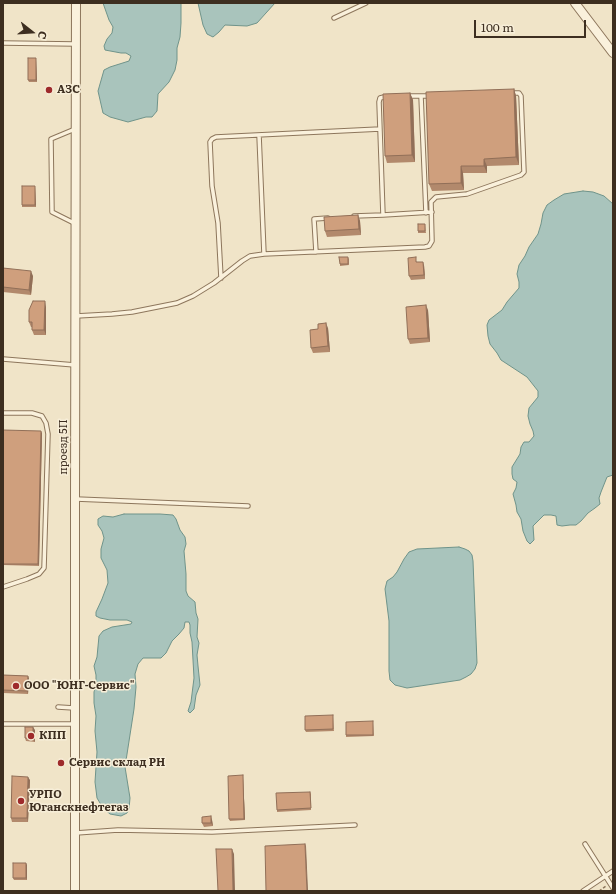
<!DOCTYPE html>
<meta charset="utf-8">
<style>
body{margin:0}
#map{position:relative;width:616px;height:894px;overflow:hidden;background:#f0e4c8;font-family:Literata,serif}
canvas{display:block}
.frame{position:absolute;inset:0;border:4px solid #3d2e20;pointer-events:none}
.north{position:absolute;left:12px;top:12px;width:40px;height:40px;-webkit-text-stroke:3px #f7eed8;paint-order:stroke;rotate:107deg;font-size:11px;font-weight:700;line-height:16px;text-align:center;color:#3d2e20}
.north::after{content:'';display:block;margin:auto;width:14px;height:18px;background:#3d2e20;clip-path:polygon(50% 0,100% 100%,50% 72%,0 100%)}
.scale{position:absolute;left:474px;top:20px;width:112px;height:18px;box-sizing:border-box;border:2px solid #3d2e20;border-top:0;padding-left:5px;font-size:12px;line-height:14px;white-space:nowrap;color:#3d2e20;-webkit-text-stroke:3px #f7eed8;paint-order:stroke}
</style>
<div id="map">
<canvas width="616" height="894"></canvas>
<div class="frame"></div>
<div class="north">С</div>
<div class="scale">100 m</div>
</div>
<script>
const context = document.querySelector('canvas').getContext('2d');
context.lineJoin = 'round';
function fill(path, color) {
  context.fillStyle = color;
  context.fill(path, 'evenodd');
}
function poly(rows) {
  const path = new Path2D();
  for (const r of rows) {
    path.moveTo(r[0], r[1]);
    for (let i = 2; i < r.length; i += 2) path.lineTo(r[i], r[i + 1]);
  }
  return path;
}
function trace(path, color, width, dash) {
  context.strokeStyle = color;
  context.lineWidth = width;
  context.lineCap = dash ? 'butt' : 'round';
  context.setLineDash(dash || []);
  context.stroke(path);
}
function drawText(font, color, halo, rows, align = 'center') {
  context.font = font + ' Literata,serif';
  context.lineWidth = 3;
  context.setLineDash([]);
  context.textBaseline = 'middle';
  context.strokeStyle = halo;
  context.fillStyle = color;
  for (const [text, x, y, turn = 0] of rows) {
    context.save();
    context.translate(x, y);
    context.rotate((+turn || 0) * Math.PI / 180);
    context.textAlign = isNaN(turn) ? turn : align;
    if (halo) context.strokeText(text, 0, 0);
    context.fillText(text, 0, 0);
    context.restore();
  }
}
const water = poly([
 [103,3,181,3,181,23,180,37,177,48,177,60,175,70,169,82,158,94,157,111,152,117,146,117,128,122,110,117,103,113,98,91,104,70,110,67,129,61,131,56,126,53,121,53,105,50,104,46,107,39,112,33,113,27,109,20,103,3],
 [198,3,275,3,257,23,247,26,225,25,219,32,213,37,207,34,203,25,198,3],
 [583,191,593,192,604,196,613,204,613,475,607,477,601,492,599,498,600,504,595,508,588,513,581,521,576,525,570,525,562,526,557,525,556,516,551,515,544,515,533,526,534,540,530,544,527,541,523,531,521,519,517,512,516,505,513,494,516,488,517,482,513,479,512,474,512,467,520,454,521,447,524,442,529,442,534,436,533,431,530,424,528,416,529,408,538,397,538,391,527,377,501,360,497,353,490,344,488,336,487,325,489,320,502,310,507,302,519,288,519,282,517,274,519,265,525,256,529,247,538,234,541,224,543,213,547,205,554,200,564,194,583,191],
 [124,514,160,514,173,515,176,519,180,530,185,537,186,544,184,551,186,574,186,591,188,596,195,602,196,613,198,619,197,637,199,643,197,655,198,666,200,685,196,695,194,709,190,713,188,711,191,702,194,678,192,642,190,633,190,625,189,622,185,622,184,628,179,634,172,641,166,653,161,658,143,658,138,664,135,674,136,687,134,709,125,767,130,798,129,809,127,813,121,816,110,814,103,808,97,798,95,782,97,752,95,731,96,716,94,703,94,692,96,684,96,675,94,666,97,657,99,636,103,631,112,627,131,624,132,622,127,620,110,620,100,618,96,616,96,612,102,599,108,583,107,570,101,558,101,549,104,538,102,531,98,525,98,519,103,516,113,517,124,514],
 [459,547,465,549,469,551,472,555,473,561,477,663,475,669,471,674,466,677,460,680,407,688,395,685,390,680,389,671,389,621,385,589,387,581,393,577,397,572,404,559,409,552,417,549,459,547]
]);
const path = poly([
 [599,891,606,886]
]);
const service = poly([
 [334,18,366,3],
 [3,43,75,44],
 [408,96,429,96],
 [421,96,426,213],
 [387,97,384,97,380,98,379,102,383,215,432,212],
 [259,135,264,254],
 [354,216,383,215],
 [74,223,52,212,51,139,75,129],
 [316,252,314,219,328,218],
 [221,278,218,223,212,186,210,142,212,139,216,137,380,129],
 [76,316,112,314,132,312,177,303,193,296,214,283,242,261,250,256,264,254,425,247,429,246,432,241,431,202,436,197,467,194,521,175,524,172,521,96,519,93,512,93],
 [3,359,75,365],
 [3,413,32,413,42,416,46,423,48,434,44,568,39,574,27,579,3,587],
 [76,499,248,506],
 [58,707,74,708],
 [3,724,74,724],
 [67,807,74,807],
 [76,833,118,830,212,832,355,825],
 [585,844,613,888],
 [583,891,613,871]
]);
const tertiary = poly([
 [575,3,613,53],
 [75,891,75,499,76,3]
]);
const wall = poly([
 [36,58,36,60,37,82,29,82,28,80],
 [514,89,516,96,519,165,487,166,487,173,463,173,464,190,432,191,429,184],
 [410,93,413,100,415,162,387,163,385,156],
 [35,186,35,187,36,207,22,207,22,205],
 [358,215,360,221,361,235,327,237,325,231],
 [425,224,426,233,418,233,418,231],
 [349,258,349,265,340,266,340,264],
 [417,261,417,262,424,265,425,279,411,280,409,276],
 [3,268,33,276,31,295,3,292],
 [46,307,46,335,34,335,32,330,32,327,31,327,29,322],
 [428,310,430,342,410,344,408,339],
 [328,328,330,352,313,353,311,348],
 [3,430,42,433,39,566,3,565],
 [3,675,28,676,29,679,28,694,3,693],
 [333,717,334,731,306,732,305,730],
 [373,721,373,723,374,736,346,737,346,735],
 [35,730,35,742,26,741,25,738],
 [243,775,243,777,245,820,230,821,229,819],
 [30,780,28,822,12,822,11,818],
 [310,792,311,794,311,810,277,812,277,810],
 [212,820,213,826,204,827,202,823],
 [27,865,27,880,14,880,13,878]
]);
const shadedWall = poly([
 [36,58,36,60,37,82,36,80],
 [514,89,516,96,519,165,516,157],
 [410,93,413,100,415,162,412,155],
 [484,159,487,166,487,173,484,166],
 [461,166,463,173,464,190,461,183],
 [35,186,35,187,36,207,35,205],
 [358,215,360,221,361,235,359,229],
 [423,262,424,265,425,279,424,275],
 [31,271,33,276,31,295,29,290],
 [45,301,46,307,46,335,44,330],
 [426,305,428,310,430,342,428,338],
 [326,323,328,328,330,352,328,346],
 [41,431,42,433,39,566,38,564],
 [28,676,29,679,28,694,27,691],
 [33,727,35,730,35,742,33,738],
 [243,775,243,777,245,820,244,819],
 [28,777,30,780,28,822,27,818],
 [211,816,212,820,213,826,211,823],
 [305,844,306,846,308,891,307,891],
 [232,849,234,854,235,891,233,891],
 [26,863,27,865,27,880,26,878]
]);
const building = poly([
 [28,58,36,58,36,80,28,80,28,58],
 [514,89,516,157,484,159,484,166,461,166,461,183,429,184,426,92,514,89],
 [410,93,412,155,385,156,383,94,410,93],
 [22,186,35,186,35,205,22,205,22,186],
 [358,215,359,229,325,231,324,217,358,215],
 [418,224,425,224,425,231,418,231,418,224],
 [339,257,348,257,348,264,340,264,339,257],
 [416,257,416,262,423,262,424,275,409,276,408,258,416,257],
 [3,268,31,271,29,290,3,287,3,268],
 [33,301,45,301,44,330,32,330,32,322,29,322,29,310,33,301],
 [426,305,428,338,408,339,406,307,426,305],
 [326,323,328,346,311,348,310,330,318,329,318,324,326,323],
 [3,430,41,431,38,564,3,564,3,430],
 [3,675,28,676,27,691,3,690,3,675],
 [333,715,333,729,305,730,305,716,333,715],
 [373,721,373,735,346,735,346,722,373,721],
 [25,727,33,727,33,738,25,738,25,727],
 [243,775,244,819,229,819,228,776,243,775],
 [12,776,28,777,27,818,11,818,12,776],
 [310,792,311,808,277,810,276,793,310,792],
 [211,816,211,823,202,823,202,817,211,816],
 [305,844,307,891,266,891,265,846,305,844],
 [216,849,232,849,233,891,218,891,216,849],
 [13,863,26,863,26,878,13,878,13,863]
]);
const markers = [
 [49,90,4,"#9e2a2b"],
 [16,686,4,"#9e2a2b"],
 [31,736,4,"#9e2a2b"],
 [61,763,4,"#9e2a2b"],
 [21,801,4,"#9e2a2b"]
];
const poiNames = [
 ["АЗС",57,90],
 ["ООО \"ЮНГ-Сервис\"",24,686],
 ["КПП",39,736],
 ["Сервис склад РН",69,763],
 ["УРПО",29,795],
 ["Юганскнефтегаз",29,808]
];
const streetNames = [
 ["проезд 5П",64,447,-90]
];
fill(water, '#a9c4bc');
trace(water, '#6f938a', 1);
trace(service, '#8d765c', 5.5);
trace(tertiary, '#8d765c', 10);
trace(path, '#8d765c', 1.5, [3, 2]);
trace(service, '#faf1dc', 3.5);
trace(tertiary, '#faf1dc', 8);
fill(wall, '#b2896c');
fill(shadedWall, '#916f58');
fill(building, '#cf9f7d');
trace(building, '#916f58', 1);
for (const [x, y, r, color] of markers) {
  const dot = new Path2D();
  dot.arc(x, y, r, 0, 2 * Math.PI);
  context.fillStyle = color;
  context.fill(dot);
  trace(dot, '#f7eed8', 1.5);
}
drawText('bold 11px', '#3d2e20', '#f7eed8', poiNames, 'left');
drawText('11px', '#3d2e20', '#f7eed8', streetNames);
</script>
